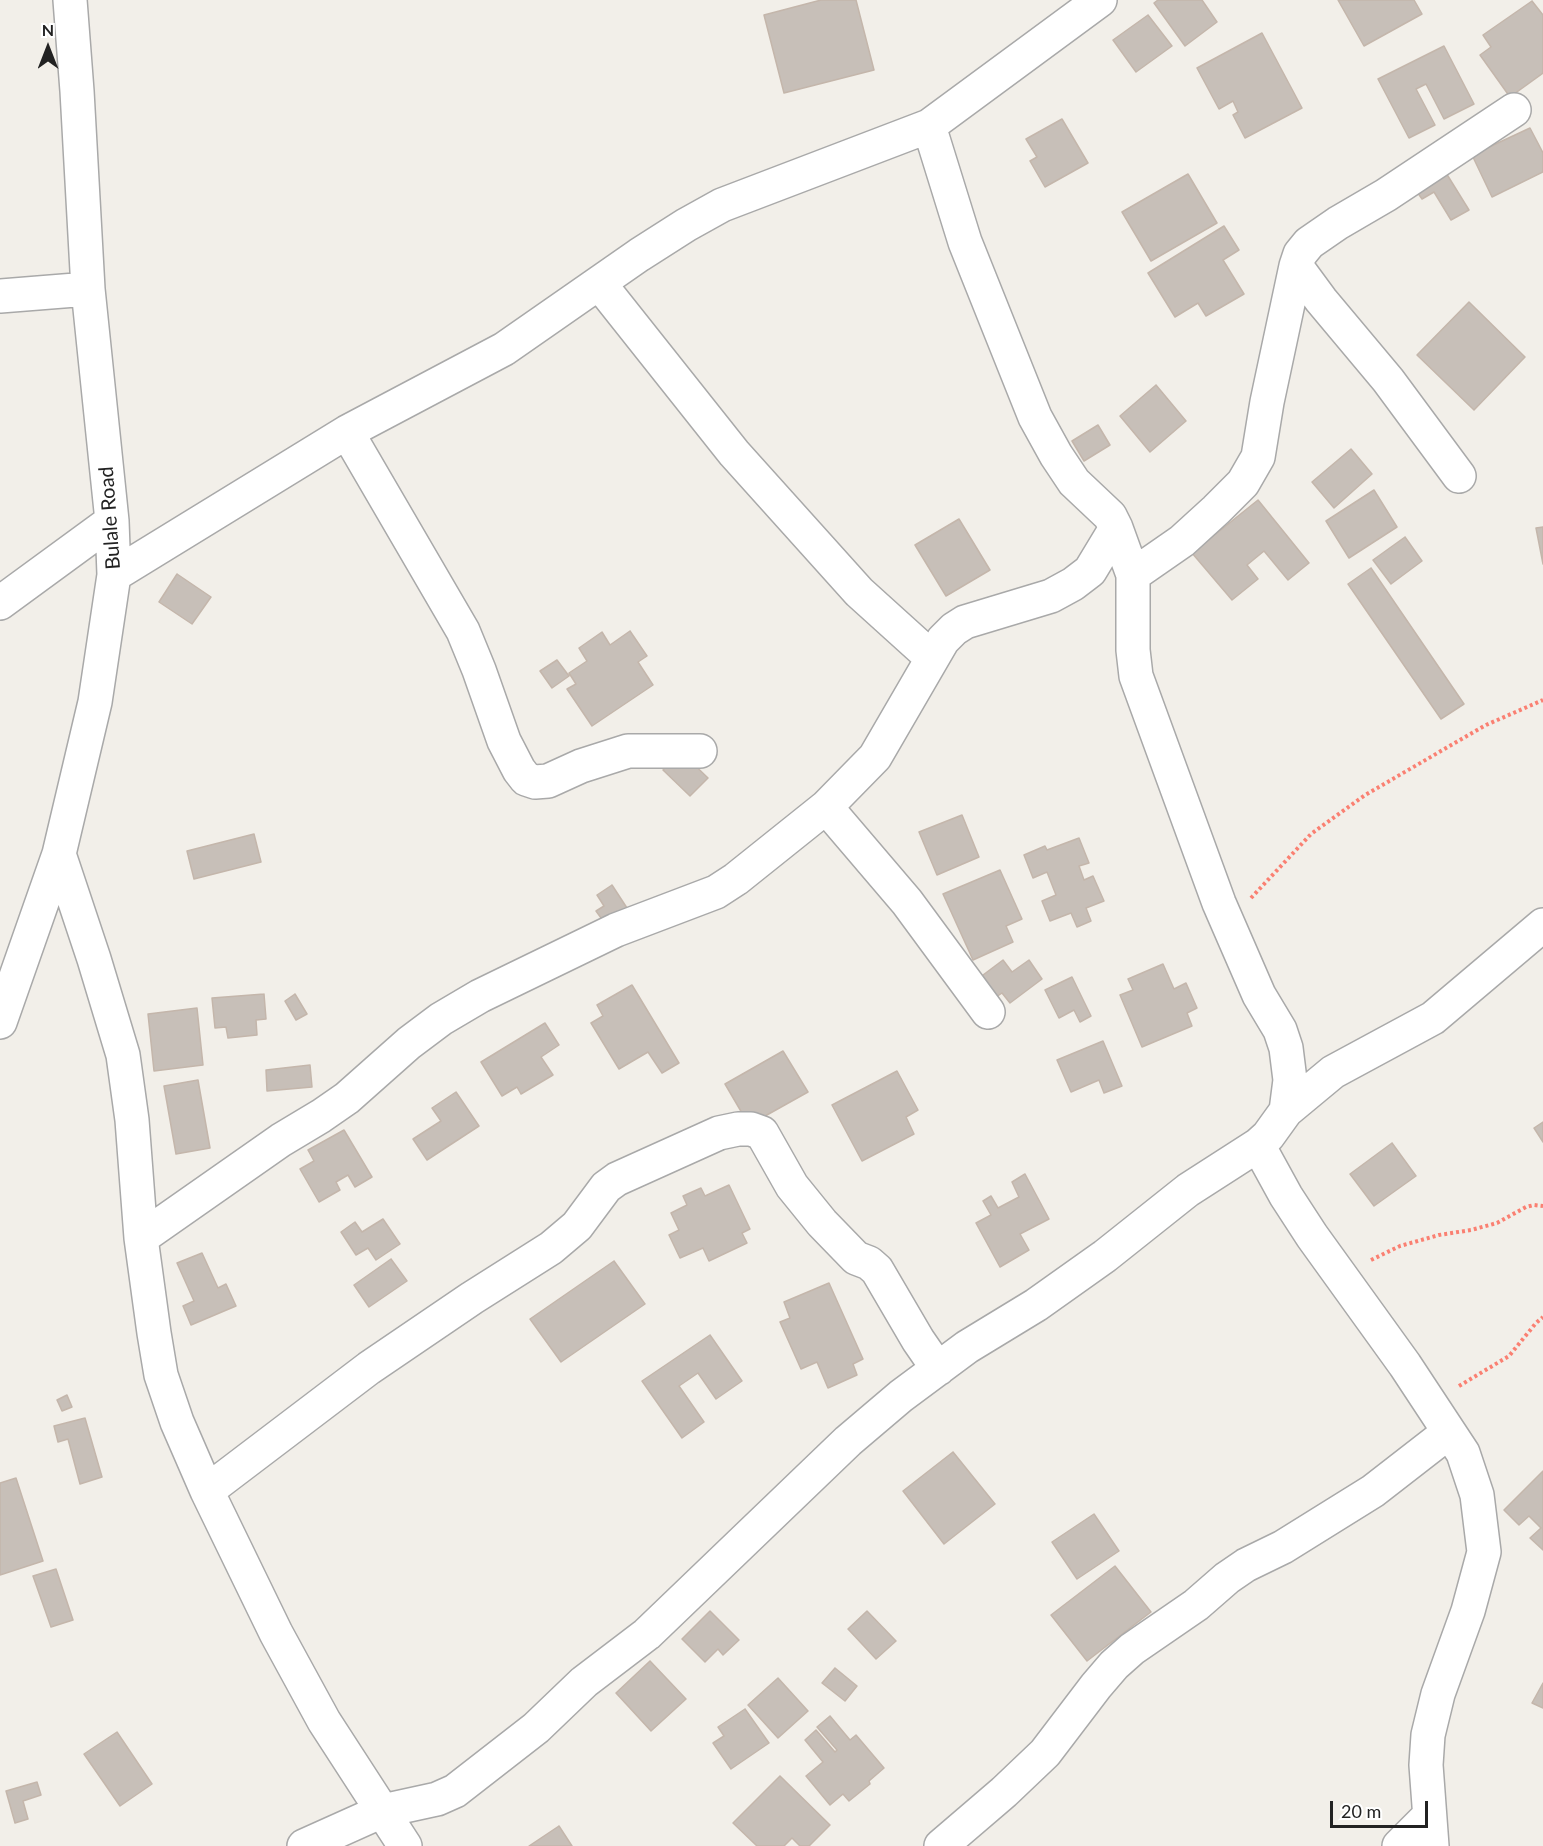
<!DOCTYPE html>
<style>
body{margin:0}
#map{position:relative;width:1543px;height:1846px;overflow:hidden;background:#f2efe9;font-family:Lato,sans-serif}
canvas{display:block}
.north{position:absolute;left:18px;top:18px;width:60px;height:60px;-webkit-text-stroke:4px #fff;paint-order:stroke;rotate:0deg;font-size:16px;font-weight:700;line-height:24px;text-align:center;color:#222}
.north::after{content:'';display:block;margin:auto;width:21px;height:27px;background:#222;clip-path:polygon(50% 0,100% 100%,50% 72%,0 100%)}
.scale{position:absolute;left:1330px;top:1801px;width:98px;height:27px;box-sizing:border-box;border:3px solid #222;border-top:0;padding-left:8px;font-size:18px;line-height:21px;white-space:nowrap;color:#222;-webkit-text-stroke:4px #fff;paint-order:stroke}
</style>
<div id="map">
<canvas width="1543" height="1846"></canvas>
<div class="north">N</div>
<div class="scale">20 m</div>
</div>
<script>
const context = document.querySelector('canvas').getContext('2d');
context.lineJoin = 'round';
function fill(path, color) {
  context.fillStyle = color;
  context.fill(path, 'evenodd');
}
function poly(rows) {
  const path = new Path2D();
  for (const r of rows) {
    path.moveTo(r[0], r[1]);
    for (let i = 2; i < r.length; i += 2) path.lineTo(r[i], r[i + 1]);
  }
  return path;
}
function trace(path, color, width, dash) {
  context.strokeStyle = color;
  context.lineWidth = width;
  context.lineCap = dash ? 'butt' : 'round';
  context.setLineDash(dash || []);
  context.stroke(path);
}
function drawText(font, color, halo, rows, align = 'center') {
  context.font = font + ' Lato,sans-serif';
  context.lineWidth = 5;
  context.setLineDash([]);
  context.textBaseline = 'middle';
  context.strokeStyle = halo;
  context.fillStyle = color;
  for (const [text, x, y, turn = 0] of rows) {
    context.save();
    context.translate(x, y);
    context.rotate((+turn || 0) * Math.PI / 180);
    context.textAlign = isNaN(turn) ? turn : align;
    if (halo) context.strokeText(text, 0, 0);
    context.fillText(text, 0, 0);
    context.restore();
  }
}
const building = poly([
 [821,0,856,0,874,70,784,93,764,15,821,0],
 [1158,0,1202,0,1217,22,1185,46,1154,3,1158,0],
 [1338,0,1414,0,1422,14,1364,46,1338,0],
 [1532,1,1543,15,1543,73,1510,97,1480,55,1491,47,1483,35,1532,1],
 [1148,15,1172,46,1136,72,1113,40,1148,15],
 [1262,33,1302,108,1245,138,1233,115,1238,112,1233,101,1219,109,1197,68,1262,33],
 [1444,46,1474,104,1444,119,1426,84,1416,89,1435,125,1409,138,1378,79,1444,46],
 [1062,119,1088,163,1045,187,1030,161,1037,157,1026,139,1062,119],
 [1530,128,1543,153,1543,172,1492,197,1472,155,1530,128],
 [1443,168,1469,210,1451,220,1434,192,1422,199,1413,186,1443,168],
 [1188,174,1217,223,1151,261,1122,212,1188,174],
 [1224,226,1239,250,1223,260,1244,294,1206,316,1198,303,1175,317,1148,273,1224,226],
 [1469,302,1525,357,1474,410,1417,355,1469,302],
 [1156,385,1186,421,1150,452,1120,416,1156,385],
 [1098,425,1110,445,1084,461,1072,441,1098,425],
 [1351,449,1372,474,1334,508,1312,482,1351,449],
 [1374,490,1397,527,1349,558,1326,521,1374,490],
 [1258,500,1309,563,1288,580,1264,551,1247,565,1258,579,1232,600,1192,553,1258,500],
 [959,519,990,570,946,596,915,545,959,519],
 [1543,527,1543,564,1536,528,1543,527],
 [1405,537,1422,561,1391,584,1373,560,1405,537],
 [1371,568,1464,704,1441,719,1348,584,1371,568],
 [177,574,211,597,192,624,159,602,177,574],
 [630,631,647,656,638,662,653,685,592,726,567,689,576,684,569,673,587,661,579,648,602,632,610,645,630,631],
 [557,660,569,676,552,688,540,671,557,660],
 [681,752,708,778,690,796,663,770,681,752],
 [962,815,979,857,937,875,919,832,962,815],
 [254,834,261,862,194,879,187,851,254,834],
 [1079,838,1089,863,1079,866,1084,880,1093,876,1104,901,1086,908,1091,921,1077,927,1071,913,1050,921,1042,901,1056,895,1047,872,1033,878,1024,855,1045,846,1047,850,1079,838],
 [1000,870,1022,919,1006,926,1013,942,973,960,943,894,1000,870],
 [612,885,627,908,604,922,596,911,604,906,597,895,612,885],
 [1003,960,1012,972,1029,960,1042,979,1010,1003,1002,993,989,1002,979,978,1003,960],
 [1163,964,1174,989,1186,983,1197,1008,1187,1013,1192,1026,1142,1047,1120,995,1133,990,1128,979,1163,964],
 [1072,977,1091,1016,1080,1022,1074,1010,1059,1018,1045,990,1072,977],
 [632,985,679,1063,662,1073,648,1052,619,1069,591,1023,603,1016,597,1005,632,985],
 [264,994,266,1019,256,1020,257,1035,228,1038,226,1027,215,1028,212,998,264,994],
 [295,994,307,1014,296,1020,285,1001,295,994],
 [197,1008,203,1065,154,1071,148,1014,197,1008],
 [545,1023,559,1045,541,1057,553,1075,521,1094,517,1087,502,1096,481,1062,545,1023],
 [1103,1041,1122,1086,1104,1093,1099,1080,1071,1092,1057,1060,1103,1041],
 [783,1051,808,1092,749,1125,725,1084,783,1051],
 [310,1065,312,1087,267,1091,266,1070,310,1065],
 [897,1071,918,1110,906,1117,914,1134,862,1161,832,1105,897,1071],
 [198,1080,210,1148,176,1154,164,1086,198,1080],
 [456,1092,479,1126,427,1160,413,1139,441,1121,432,1108,456,1092],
 [1543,1122,1543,1142,1534,1128,1543,1122],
 [344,1130,372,1177,355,1187,348,1175,336,1182,340,1190,319,1202,300,1169,314,1161,308,1150,344,1130],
 [1392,1143,1416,1176,1374,1206,1350,1174,1392,1143],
 [1025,1174,1049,1219,1020,1234,1029,1250,1000,1267,976,1223,991,1215,983,1201,991,1196,998,1208,1019,1197,1012,1182,1025,1174],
 [729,1185,750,1229,742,1233,747,1243,709,1261,703,1248,680,1258,669,1235,679,1230,671,1213,687,1205,683,1196,701,1188,705,1196,729,1185],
 [383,1219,400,1244,376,1260,368,1248,356,1255,341,1232,355,1222,362,1232,383,1219],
 [202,1253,218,1288,226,1284,236,1306,191,1325,183,1306,194,1301,177,1263,202,1253],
 [391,1259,407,1281,369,1307,354,1285,391,1259],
 [614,1261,645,1304,561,1362,530,1319,614,1261],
 [829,1283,863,1359,853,1364,857,1375,828,1388,817,1362,801,1369,780,1322,790,1318,784,1302,829,1283],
 [710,1335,742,1381,716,1399,698,1373,679,1386,704,1422,682,1438,642,1381,710,1335],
 [67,1395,72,1407,62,1411,57,1400,67,1395],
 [85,1418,102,1477,80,1484,68,1439,58,1442,54,1426,85,1418],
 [953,1452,995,1504,944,1544,903,1491,953,1452],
 [1543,1471,1543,1550,1530,1538,1541,1528,1529,1516,1519,1525,1504,1510,1543,1471],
 [16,1478,43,1561,0,1575,0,1483,16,1478],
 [1094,1514,1119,1551,1077,1579,1052,1542,1094,1514],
 [1115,1566,1151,1612,1087,1661,1051,1615,1115,1566],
 [56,1569,73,1620,51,1627,33,1576,56,1569],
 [710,1611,739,1640,723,1655,718,1649,705,1662,682,1639,710,1611],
 [867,1611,896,1641,876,1659,848,1629,867,1611],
 [650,1661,686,1699,651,1731,616,1693,650,1661],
 [835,1668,857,1686,845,1701,822,1683,835,1668],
 [778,1678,808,1711,778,1738,748,1705,778,1678],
 [1543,1683,1543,1708,1532,1703,1543,1683],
 [745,1709,769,1743,731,1769,713,1743,724,1736,718,1727,745,1709],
 [830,1716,850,1740,856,1735,884,1768,869,1781,870,1784,849,1801,843,1794,830,1805,806,1776,823,1762,805,1740,816,1730,835,1752,837,1750,817,1727,830,1716],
 [117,1732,152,1784,120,1806,84,1754,117,1732],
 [780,1776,830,1825,809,1846,800,1846,792,1838,784,1846,757,1846,733,1823,780,1776],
 [37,1782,41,1795,23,1801,28,1819,15,1823,6,1791,37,1782],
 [559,1826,572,1846,529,1846,559,1826]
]);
const path = poly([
 [1251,898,1311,834,1365,795,1486,725,1543,700],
 [1371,1260,1400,1246,1439,1235,1471,1230,1497,1223,1526,1207,1534,1205,1543,1206],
 [1459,1386,1509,1356,1536,1323,1543,1317]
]);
const minor = poly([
 [929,126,965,242,1035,417,1056,455,1074,482,1110,516,1116,528,1133,575,1133,650,1136,676,1219,903,1259,995,1280,1030,1286,1048,1290,1080,1286,1111],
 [1296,266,1321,300,1388,380,1459,476],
 [599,283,734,453,859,592,932,658],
 [0,296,88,289],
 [347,432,463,631,479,670,504,741,519,770,526,779,535,782,548,781,581,766,628,751,700,751],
 [114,575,347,432,504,349,639,255,686,225,722,205,929,126,1100,0],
 [1133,575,1182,541,1216,510,1243,483,1258,457,1267,402,1296,266,1300,254,1309,243,1338,223,1386,195,1514,110],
 [0,603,112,521],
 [826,807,907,902,988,1012],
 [59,854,94,959,123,1055,132,1120,141,1238,154,1333,161,1375,177,1422,207,1491,276,1633,324,1721,405,1846],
 [0,1022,59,854,95,702,114,575,112,521,88,289,77,91,70,0],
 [1258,1145,1286,1196,1312,1236,1405,1365,1463,1453,1477,1495,1484,1552,1468,1611,1438,1694,1428,1735,1426,1765,1432,1846],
 [141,1238,281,1140,321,1116,347,1098,409,1043,441,1019,480,996,616,930,716,892,736,879,826,807,875,757,943,640,954,629,965,622,1051,596,1073,584,1090,571,1116,528],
 [207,1491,369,1368,472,1298,551,1248,577,1226,606,1187,617,1179,719,1133,738,1129,751,1129,762,1133,792,1186,822,1223,856,1258,869,1263,877,1270,918,1340,938,1369],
 [304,1846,382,1811,437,1799,455,1791,536,1728,584,1682,647,1634,848,1441,901,1396,967,1347,1036,1305,1105,1256,1188,1190,1258,1145,1268,1136,1286,1111,1333,1072,1433,1018,1543,925],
 [941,1846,1004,1792,1045,1753,1096,1686,1114,1665,1132,1649,1196,1605,1227,1578,1246,1565,1283,1547,1373,1491,1449,1432],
 [1399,1846,1429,1816]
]);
const streetNames = [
 ["Bulale Road",110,518,-94]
];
fill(building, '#c7bfb8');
trace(building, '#c4b6ab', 1.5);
trace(minor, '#a9a9a9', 36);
trace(path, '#fa8072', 4, [3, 3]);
trace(minor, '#fff', 33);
drawText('20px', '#222', '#fff', streetNames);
</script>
